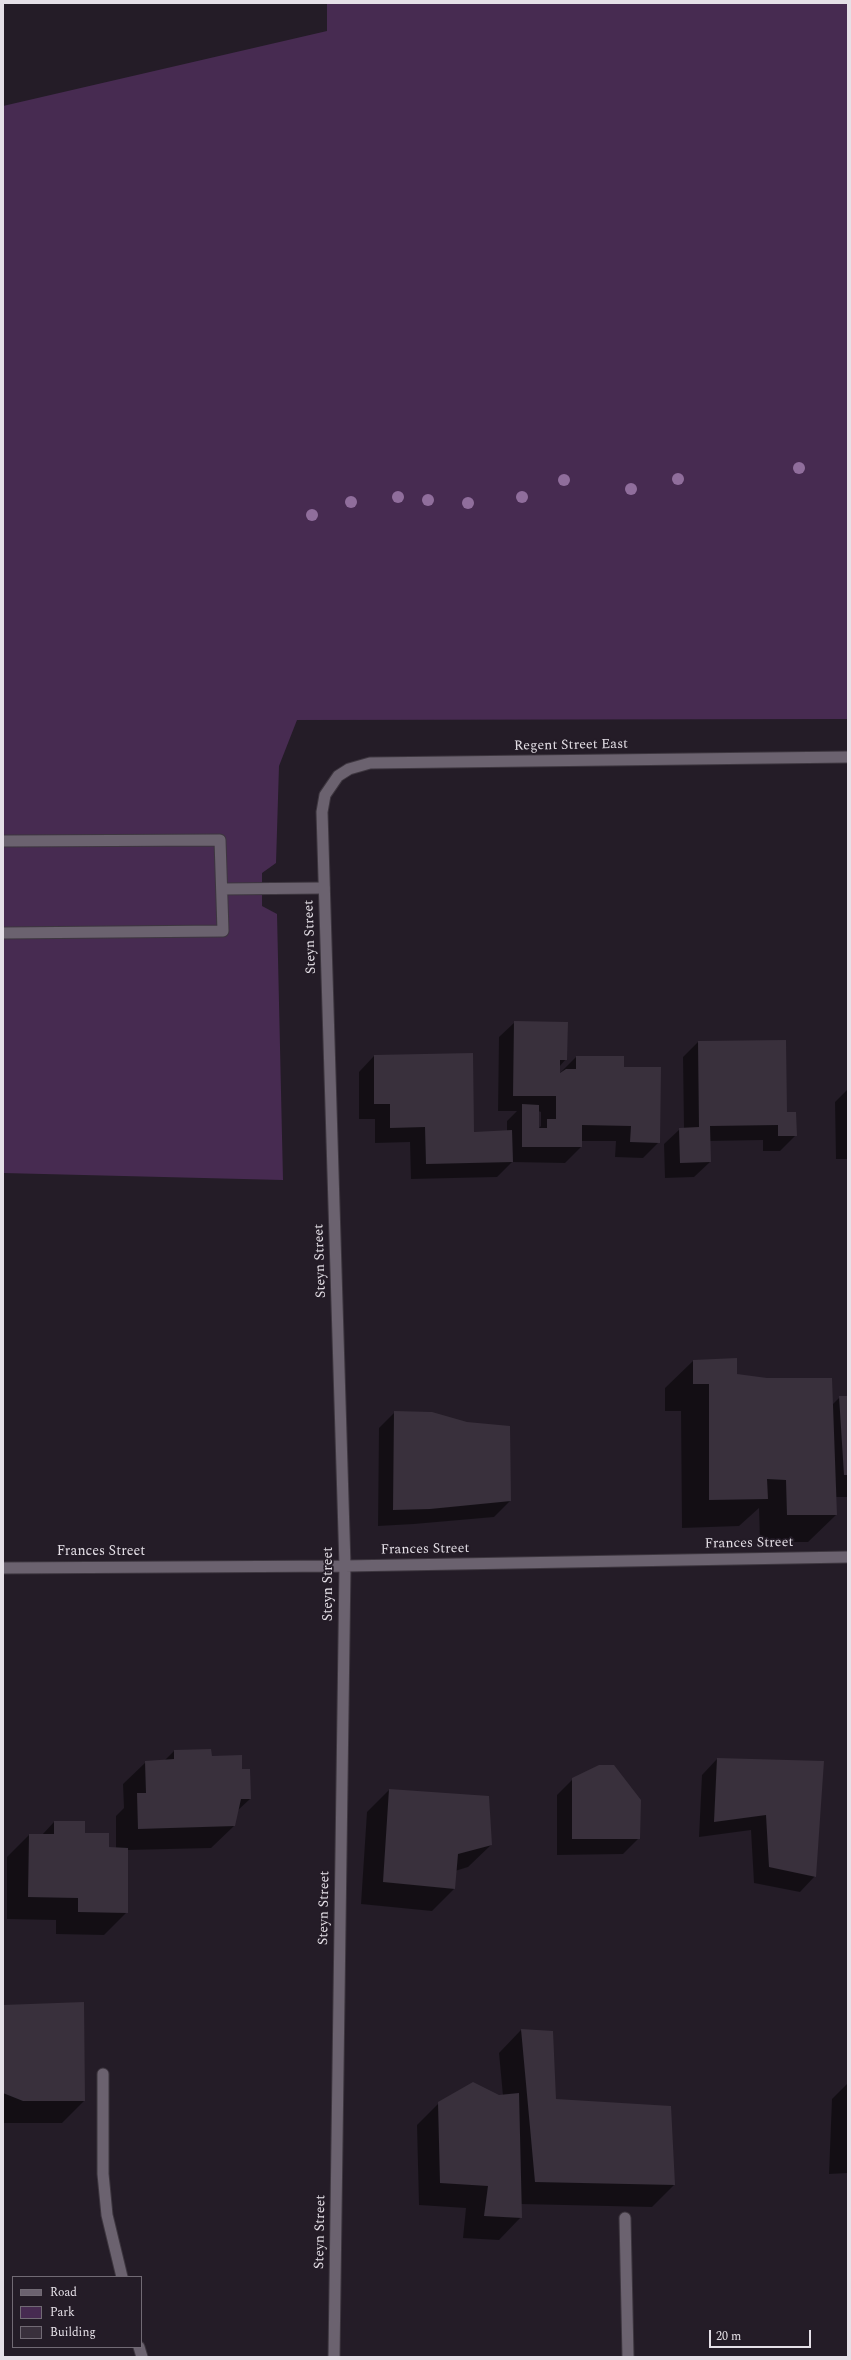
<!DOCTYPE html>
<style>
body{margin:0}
#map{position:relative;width:851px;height:2360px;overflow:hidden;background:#241c27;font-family:Spectral,serif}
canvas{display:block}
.frame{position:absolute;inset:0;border:4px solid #e5e0e7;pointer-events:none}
.legend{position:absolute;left:12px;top:2276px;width:130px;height:72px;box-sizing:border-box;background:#241c27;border:1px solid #716a74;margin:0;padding:5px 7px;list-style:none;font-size:12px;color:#e5e0e7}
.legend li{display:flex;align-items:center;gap:8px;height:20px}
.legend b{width:20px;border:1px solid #716a74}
.scale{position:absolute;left:709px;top:2330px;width:102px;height:18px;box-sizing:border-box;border:2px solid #e5e0e7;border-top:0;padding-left:5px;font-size:12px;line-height:14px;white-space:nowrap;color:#e5e0e7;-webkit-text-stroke:3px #241c27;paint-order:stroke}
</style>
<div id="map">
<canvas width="851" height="2360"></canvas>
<div class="frame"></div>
<ul class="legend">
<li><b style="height:5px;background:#6b626f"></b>Road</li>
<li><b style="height:11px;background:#472b51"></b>Park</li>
<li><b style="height:11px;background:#39303c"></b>Building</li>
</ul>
<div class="scale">20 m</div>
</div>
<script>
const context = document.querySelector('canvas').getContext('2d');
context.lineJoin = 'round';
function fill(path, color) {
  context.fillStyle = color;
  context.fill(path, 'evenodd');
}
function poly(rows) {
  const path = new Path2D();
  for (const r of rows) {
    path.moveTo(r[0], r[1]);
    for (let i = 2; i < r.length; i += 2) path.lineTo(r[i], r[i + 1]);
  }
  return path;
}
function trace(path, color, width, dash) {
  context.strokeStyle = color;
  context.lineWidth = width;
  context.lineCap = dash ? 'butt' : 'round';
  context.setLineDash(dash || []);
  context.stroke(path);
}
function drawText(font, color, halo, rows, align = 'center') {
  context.font = font + ' Spectral,serif';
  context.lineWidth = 3.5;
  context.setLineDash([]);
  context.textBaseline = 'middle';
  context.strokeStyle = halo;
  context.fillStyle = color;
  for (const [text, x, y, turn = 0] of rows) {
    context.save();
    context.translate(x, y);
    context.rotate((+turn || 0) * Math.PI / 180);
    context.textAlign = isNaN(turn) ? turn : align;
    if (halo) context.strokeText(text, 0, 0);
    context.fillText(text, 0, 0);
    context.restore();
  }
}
const green = poly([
 [327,3,848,3,848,719,297,720,279,766,276,863,262,873,262,906,277,914,283,1180,3,1173,3,106,327,31]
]);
const shadow = poly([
 [515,1022,566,1059,559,1067,559,1074,576,1057,623,1057,623,1068,659,1142,643,1158,615,1157,616,1141,581,1141,581,1147,565,1163,512,1162,497,1177,411,1179,410,1142,375,1143,375,1119,359,1119,359,1072,374,1056,473,1133,507,1132,507,1121,517,1111,498,1111,499,1037],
 [538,1111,541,1112,541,1126,538,1129],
 [698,1042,786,1113,796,1135,780,1151,763,1151,763,1140,709,1141,710,1162,694,1177,665,1178,664,1144,680,1129,684,1128,683,1057],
 [848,1089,848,1159,836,1159,835,1102],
 [693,1361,832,1405,840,1397,848,1397,848,1497,836,1497,836,1515,808,1542,760,1542,759,1508,739,1526,682,1528,681,1411,665,1411,665,1388],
 [395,1412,467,1423,510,1501,494,1517,414,1524,378,1526,379,1428],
 [174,1751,211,1757,241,1770,250,1799,237,1811,234,1826,211,1848,127,1850,127,1912,104,1935,56,1934,56,1920,7,1919,7,1857,29,1835,42,1835,54,1822,84,1834,108,1848,116,1849,116,1816,124,1808,123,1784,146,1762,164,1761],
 [717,1759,823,1762,815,1876,800,1892,754,1883,751,1830,699,1837,702,1775],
 [573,1779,639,1838,623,1854,557,1855,557,1795],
 [389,1790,491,1845,468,1867,455,1871,454,1889,432,1911,361,1904,367,1812],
 [3,2006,84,2101,62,2123,3,2123],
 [521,2030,555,2100,670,2107,674,2185,652,2207,520,2204,521,2217,499,2240,463,2238,466,2208,419,2205,417,2125,439,2103,503,2096,499,2053],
 [848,2083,848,2173,829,2174,832,2099]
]);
const building = poly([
 [514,1021,568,1022,567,1060,560,1060,560,1073,566,1069,576,1069,576,1056,624,1056,624,1067,661,1067,660,1143,630,1142,631,1126,582,1125,582,1147,522,1147,522,1104,539,1105,539,1128,547,1128,547,1119,556,1119,556,1096,513,1096],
 [786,1040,787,1112,796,1112,797,1136,778,1136,778,1125,710,1126,711,1162,680,1163,679,1128,699,1127,698,1041],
 [473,1053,474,1132,512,1130,513,1162,426,1164,425,1127,390,1128,390,1104,374,1104,374,1055],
 [737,1358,737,1374,767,1378,832,1378,837,1515,787,1515,786,1480,767,1479,768,1499,709,1500,709,1384,693,1384,693,1360],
 [839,1396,848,1396,848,1475,844,1475],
 [394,1411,432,1412,467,1422,510,1426,511,1501,430,1509,393,1510],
 [211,1749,212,1756,242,1755,242,1769,250,1769,251,1799,241,1799,235,1826,138,1829,137,1793,146,1793,145,1761,174,1759,174,1750],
 [717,1758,824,1761,816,1877,769,1867,766,1815,714,1822],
 [599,1765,614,1765,641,1800,640,1839,572,1839,572,1778],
 [389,1789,489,1796,492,1845,458,1854,455,1889,383,1882],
 [54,1821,85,1821,85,1833,109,1833,109,1847,128,1848,128,1913,78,1912,78,1898,28,1897,29,1834,54,1834],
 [84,2002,85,2101,23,2101,3,2093,3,2005],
 [521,2029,553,2031,556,2099,671,2106,675,2185,535,2182],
 [473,2082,499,2095,519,2093,522,2218,484,2216,488,2186,440,2183,438,2102]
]);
const service = poly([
 [3,841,220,840,223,931,3,933],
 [222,889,324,888],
 [103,2074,103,2174,107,2215,122,2277],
 [625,2218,628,2357],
 [139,2347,142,2357]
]);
const minor = poly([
 [3,1568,345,1566,848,1557],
 [334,2357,345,1566,322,812,325,795,338,776,349,769,370,763,848,757]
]);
const trees = [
 [799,468],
 [678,479],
 [564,480],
 [631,489],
 [398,497],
 [522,497],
 [428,500],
 [351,502],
 [468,503],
 [312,515]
];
const streetNames = [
 ["Regent Street East",571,746,-1],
 ["Steyn Street",311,937,-92],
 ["Steyn Street",321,1261,-92],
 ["Frances Street",749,1544,-1],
 ["Frances Street",425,1550,-1],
 ["Frances Street",101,1552],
 ["Steyn Street",329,1584,-90],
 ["Steyn Street",325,1908,-89],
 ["Steyn Street",321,2232,-89]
];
fill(green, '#472b51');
fill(shadow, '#0007');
fill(building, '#39303c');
trace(service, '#3d363f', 13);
trace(minor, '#3d363f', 13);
trace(service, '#6b626f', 11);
trace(minor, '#6b626f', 11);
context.fillStyle = '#906e9c';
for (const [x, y] of trees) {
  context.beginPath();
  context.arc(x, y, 6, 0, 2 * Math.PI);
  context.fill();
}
drawText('14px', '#e5e0e7', '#241c27', streetNames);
</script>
